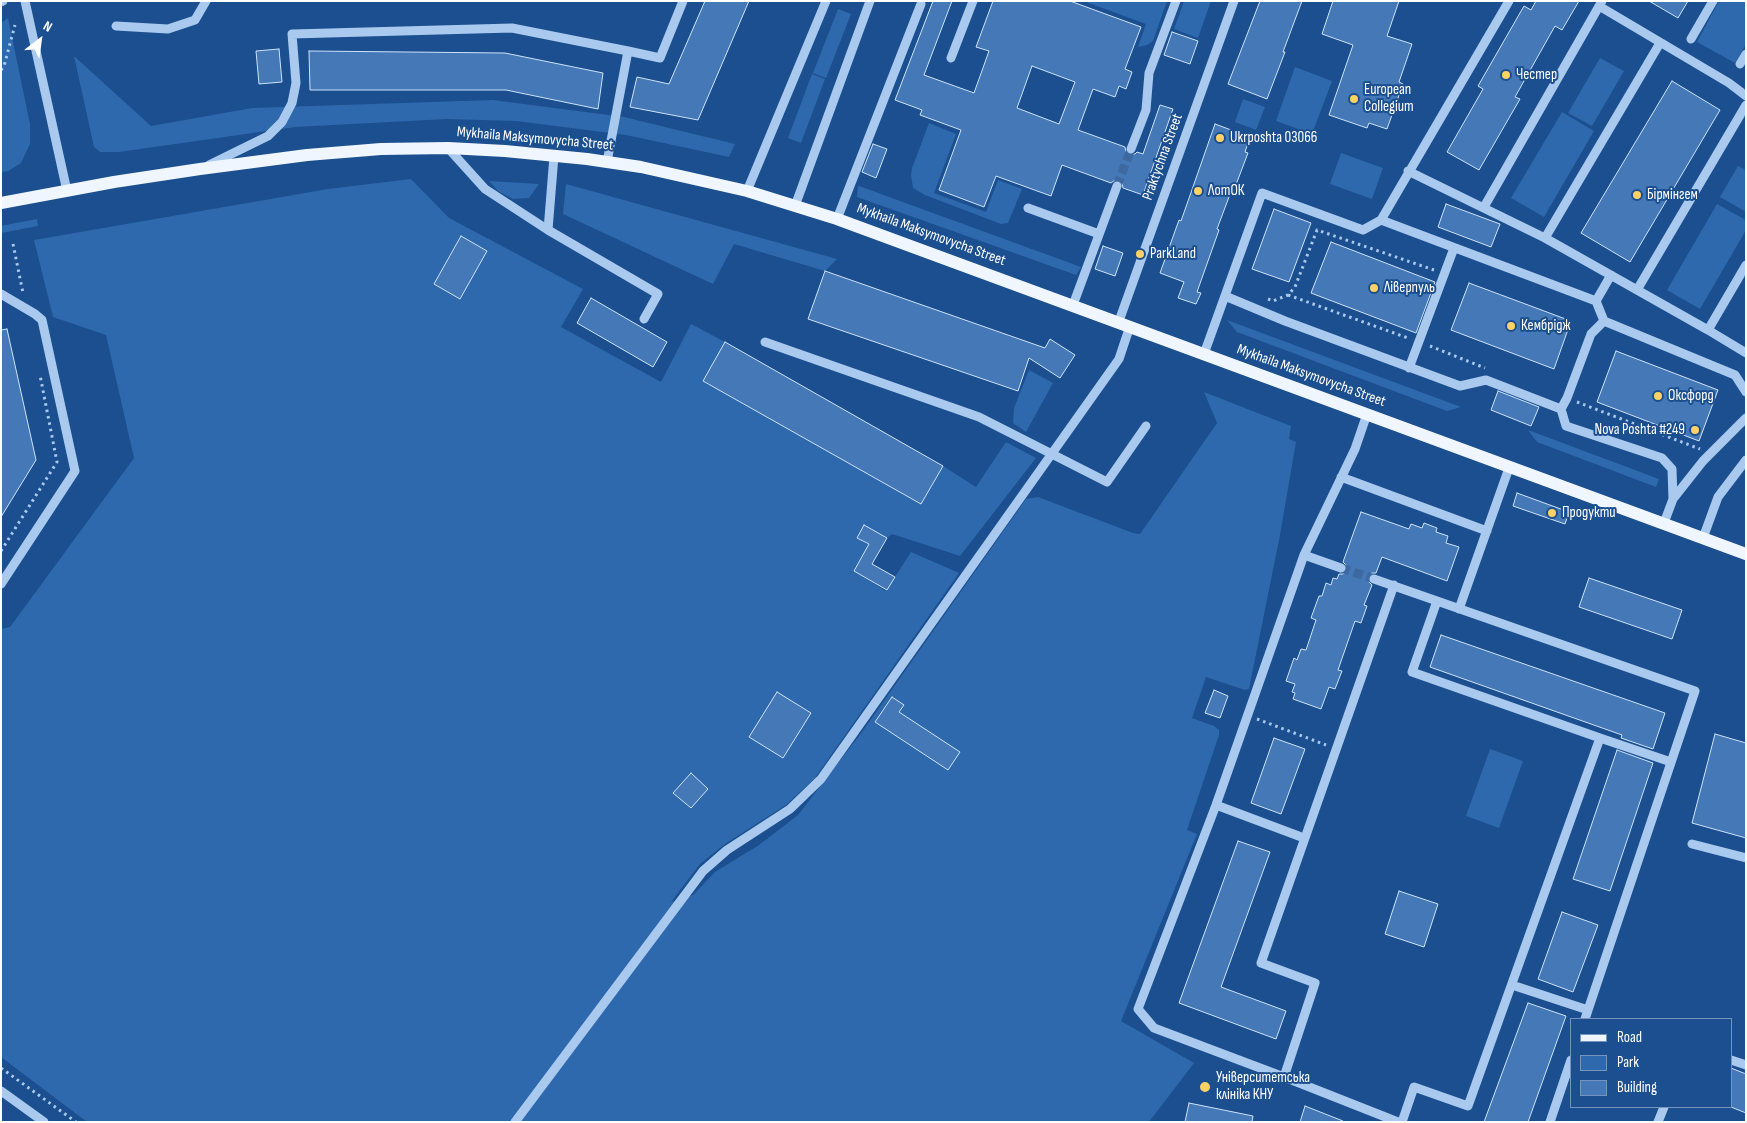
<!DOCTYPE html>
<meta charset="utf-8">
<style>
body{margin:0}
#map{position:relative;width:1747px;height:1123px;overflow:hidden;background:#1b4f8f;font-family:"Sofia Sans Condensed",sans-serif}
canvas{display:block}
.frame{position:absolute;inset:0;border:2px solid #fff;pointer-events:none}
.legend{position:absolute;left:1570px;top:1018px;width:162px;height:90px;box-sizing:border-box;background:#1b4f8f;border:1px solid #7695bc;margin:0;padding:6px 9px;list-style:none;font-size:15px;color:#fff}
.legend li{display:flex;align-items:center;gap:10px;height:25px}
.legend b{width:25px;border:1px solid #7695bc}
.north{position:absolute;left:15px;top:15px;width:50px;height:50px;-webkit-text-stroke:4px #1b4f8f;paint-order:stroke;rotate:30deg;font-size:14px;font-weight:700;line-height:20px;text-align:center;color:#fff}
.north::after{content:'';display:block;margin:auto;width:18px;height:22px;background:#fff;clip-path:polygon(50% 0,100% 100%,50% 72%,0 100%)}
</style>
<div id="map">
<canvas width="1747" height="1123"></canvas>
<div class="frame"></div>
<ul class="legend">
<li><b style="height:6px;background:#f0f6ff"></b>Road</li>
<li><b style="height:14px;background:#2e69ad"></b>Park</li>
<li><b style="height:14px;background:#4478b7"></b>Building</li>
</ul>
<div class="north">N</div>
</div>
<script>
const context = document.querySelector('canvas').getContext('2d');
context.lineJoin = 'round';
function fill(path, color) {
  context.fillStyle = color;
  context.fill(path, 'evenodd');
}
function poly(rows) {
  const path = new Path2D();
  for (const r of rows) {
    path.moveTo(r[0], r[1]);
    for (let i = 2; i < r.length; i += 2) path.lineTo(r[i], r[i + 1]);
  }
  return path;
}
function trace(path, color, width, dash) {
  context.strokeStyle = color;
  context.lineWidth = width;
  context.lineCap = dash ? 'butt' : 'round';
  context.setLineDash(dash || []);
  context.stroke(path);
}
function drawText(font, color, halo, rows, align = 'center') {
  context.font = font + ' "Sofia Sans Condensed",sans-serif';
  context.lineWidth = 4;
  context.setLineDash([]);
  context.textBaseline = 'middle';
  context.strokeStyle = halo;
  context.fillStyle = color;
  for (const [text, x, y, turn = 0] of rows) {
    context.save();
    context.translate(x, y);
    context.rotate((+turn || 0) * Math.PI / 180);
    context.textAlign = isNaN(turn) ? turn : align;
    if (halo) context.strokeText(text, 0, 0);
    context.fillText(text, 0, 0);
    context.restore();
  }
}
const green = poly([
 [1167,1,1153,41,1147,45,1138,47,1146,24,1086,2],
 [1184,1,1211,1,1198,38,1174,29],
 [1719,1,1746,1,1746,44,1735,63,1697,42],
 [838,9,851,14,826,78,813,73],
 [8,18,30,124,30,144,21,163,8,171,1,172,1,23],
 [74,56,151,126,252,108,493,100,624,117,735,144,729,157,626,135,516,121,447,119,295,127,119,152,100,152,94,147],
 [1600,58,1624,71,1592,126,1568,113],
 [1295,67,1332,81,1312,134,1276,121],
 [812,74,825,79,801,143,788,138],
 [1243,99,1265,107,1256,130,1235,122],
 [1562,112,1594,131,1544,217,1511,198],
 [929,123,956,134,934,193,986,212,998,180,1022,189,1008,223,1001,224,925,195,913,188,911,175,912,168],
 [1341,153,1383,168,1372,199,1330,184],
 [1738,166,1746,170,1746,212,1720,197],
 [411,179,449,218,583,289,561,327,661,382,691,324,725,342,703,381,921,504,943,466,976,487,1006,442,1036,458,960,556,892,534,887,538,864,525,857,538,879,551,869,563,861,558,854,571,886,591,911,552,959,573,815,778,786,805,725,844,700,864,671,902,693,895,715,872,759,845,798,815,862,732,1026,499,1038,497,1133,533,1140,534,1217,423,1204,392,1291,426,1289,439,1296,442,1280,535,1249,689,1245,690,1206,677,1192,718,1214,726,1219,730,1219,735,1187,830,1197,834,1121,1021,1194,1063,1149,1122,87,1122,1,1057,1,629,10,627,134,458,106,335,53,317,34,240,328,189],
 [489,181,539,184,529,198,513,199,498,191],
 [566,184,837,259,825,271,734,244,713,284,563,214],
 [858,186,859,186,1081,267,1076,275,857,197],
 [1717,204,1746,220,1746,230,1700,309,1667,290],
 [37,219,38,226,1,233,1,226],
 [1227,320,1461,407,1447,411,1237,332],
 [1029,370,1053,383,1026,432,1013,423,1014,408],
 [1528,430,1659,479,1656,487,1537,442],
 [1490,749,1523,761,1499,828,1466,816]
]);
const building = poly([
 [705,1,749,1,698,120,630,107,637,77,669,84,705,1],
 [933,1,952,1,924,75,974,93,989,51,976,47,993,1,1070,1,1141,27,1125,69,1132,72,1126,89,1119,86,1115,97,1093,89,1078,130,1125,147,1126,153,1129,155,1135,154,1137,152,1143,154,1160,105,1173,109,1143,195,1123,188,1122,182,1119,180,1115,180,1111,183,1062,165,1051,196,996,176,984,207,939,190,961,130,920,115,922,110,895,100,933,1],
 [1032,66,1075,82,1059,124,1017,108,1032,66],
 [1260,1,1302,1,1283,52,1285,52,1267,99,1228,84,1260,1],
 [1333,1,1399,1,1387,36,1412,44,1399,82,1403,84,1387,129,1369,123,1367,128,1329,115,1353,45,1322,34,1333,1],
 [1536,1,1579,1,1562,30,1555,26,1515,97,1520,99,1479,170,1447,152,1483,89,1478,86,1524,6,1531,10,1536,1],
 [1649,1,1688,1,1678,18,1649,1],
 [1172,32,1198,41,1190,64,1164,55,1172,32],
 [279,49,282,82,259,84,256,51,279,49],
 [309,51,505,53,603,73,598,109,506,90,310,90,309,51],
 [1672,81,1720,110,1630,262,1581,233,1672,81],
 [1215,124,1250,137,1245,152,1248,153,1234,190,1232,189,1217,229,1219,230,1197,292,1201,293,1196,304,1178,298,1184,282,1160,273,1179,220,1181,221,1215,124],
 [873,144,887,149,876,178,862,172,873,144],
 [1446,204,1500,224,1491,247,1438,227,1446,204],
 [1274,209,1311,223,1289,282,1252,269,1274,209],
 [461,236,487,251,460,299,434,284,461,236],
 [1331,242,1435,282,1416,333,1311,293,1331,242],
 [1103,246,1123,253,1115,276,1095,269,1103,246],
 [825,271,1045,348,1050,339,1075,355,1060,378,1029,358,1018,391,808,319,825,271],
 [1469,283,1571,321,1554,369,1451,330,1469,283],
 [591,298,667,342,653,367,577,323,591,298],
 [7,329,36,460,1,517,1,330,7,329],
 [725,342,943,466,921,504,703,381,725,342],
 [1616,351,1718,390,1699,441,1597,402,1616,351],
 [1498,391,1539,407,1531,426,1491,410,1498,391],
 [1517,493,1569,512,1565,524,1513,506,1517,493],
 [1361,512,1409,529,1411,524,1422,528,1424,523,1437,528,1436,532,1448,536,1446,543,1459,547,1447,581,1382,557,1376,573,1372,573,1368,576,1368,581,1372,585,1364,605,1367,606,1361,623,1355,621,1338,670,1342,671,1335,689,1329,687,1321,709,1293,699,1295,693,1292,692,1295,684,1286,681,1294,658,1297,660,1301,649,1306,650,1316,620,1311,618,1319,596,1322,596,1326,583,1331,585,1333,578,1337,579,1339,574,1343,574,1347,571,1347,566,1343,562,1361,512],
 [864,525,887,538,872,564,895,577,887,590,854,571,869,544,857,538,864,525],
 [1589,578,1682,610,1672,639,1579,607,1589,578],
 [1441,635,1665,713,1653,749,1621,738,1622,735,1430,667,1441,635],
 [1214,690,1228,696,1220,718,1205,713,1214,690],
 [777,692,811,713,783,758,749,737,777,692],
 [892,697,904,705,899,712,960,752,948,770,875,722,892,697],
 [1715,734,1746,743,1746,838,1692,823,1715,734],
 [1274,738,1305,749,1281,814,1251,803,1274,738],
 [1617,750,1653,763,1610,891,1573,879,1617,750],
 [691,773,708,789,691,808,673,793,691,773],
 [1238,841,1270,852,1221,987,1286,1011,1276,1039,1179,1003,1238,841],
 [1399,891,1438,904,1424,947,1385,934,1399,891],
 [1562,912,1598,925,1573,992,1538,979,1562,912],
 [1528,1003,1566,1016,1528,1122,1484,1122,1528,1003],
 [1731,1068,1746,1074,1746,1113,1731,1107,1731,1068],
 [1189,1103,1253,1116,1252,1122,1185,1122,1189,1103],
 [1305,1106,1343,1121,1342,1122,1300,1122,1305,1106]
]);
const minorTunnel = poly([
 [1117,186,1131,149],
 [1341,568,1374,579]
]);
const path = poly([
 [1,70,4,66,15,25],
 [13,244,23,293],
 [1288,295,1408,338],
 [1268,299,1273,301,1288,295,1295,287,1317,230,1434,270],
 [1430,346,1485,368],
 [1577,402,1700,449],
 [1,551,57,462,40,375],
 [1257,719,1326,745],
 [1,1068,76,1122]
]);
const minor = poly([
 [25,1,67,191],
 [1,2,3,1],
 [1599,6,1729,83,1746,96],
 [116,26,168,29,195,20,206,1],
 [1691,39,1713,1],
 [628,51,660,58,683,1],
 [951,58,973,1],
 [1740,64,1746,54],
 [448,148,485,189,548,230],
 [1131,149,1146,110,1149,73,1176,1],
 [554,156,548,230,658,294,644,319],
 [209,165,268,136,282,122,292,103,296,83,292,34,512,28,628,51,607,162],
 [1408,171,1545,238,1708,330,1746,353],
 [747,191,826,1],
 [795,206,870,1],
 [1484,207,1602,1],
 [1028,208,1099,234],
 [837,219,921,4],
 [1381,220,1596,301,1604,321,1735,375,1746,392],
 [1545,238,1660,43],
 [1637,290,1746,105],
 [1,294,35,314,42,320,75,471,1,584],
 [1225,296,1285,321,1460,386,1486,380,1561,409,1566,426,1662,458,1672,469,1673,499],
 [1596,301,1611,275],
 [1073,305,1117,186],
 [1119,321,1234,1],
 [1708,330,1746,265],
 [765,342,979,417,1107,482,1146,426],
 [1204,354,1262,193,1363,230,1381,220,1509,1],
 [1409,368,1454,248],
 [1561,409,1567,398,1591,334,1604,321],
 [1367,414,1355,449,1304,555,1216,805,1138,1009,1154,1028,1284,1077,1398,1122],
 [1341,477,1487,531],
 [1664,523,1673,499,1703,461,1746,418],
 [1703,538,1718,497,1746,460],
 [1304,555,1341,568],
 [1374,579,1695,691,1585,1019],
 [1437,601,1412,672,1600,738],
 [1459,609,1509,468],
 [1216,805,1304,838],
 [1692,844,1746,858],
 [1512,985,1588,1010],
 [1731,1060,1746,1065],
 [1284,1077,1315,983,1261,963,1394,585],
 [1,1091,44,1122],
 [515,1122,703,871,727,850,790,809,821,779,1119,359,1130,326],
 [1402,1122,1414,1087,1468,1106,1600,738,1671,762],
 [1550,1122,1571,1060],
 [1658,1122,1664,1107]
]);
const major = poly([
 [1,203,114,182,200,169,307,155,381,149,448,148,505,151,587,159,641,167,747,191,837,219,1746,554]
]);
const markers = [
 [1506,75,5,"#ffd166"],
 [1354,99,5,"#ffd166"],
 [1220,138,5,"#ffd166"],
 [1198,191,5,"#ffd166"],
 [1637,195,5,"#ffd166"],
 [1140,254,5,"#ffd166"],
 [1374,288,5,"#ffd166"],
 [1511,326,5,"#ffd166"],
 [1658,396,5,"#ffd166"],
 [1695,430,5,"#ffd166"],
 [1552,513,5,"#ffd166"],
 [1205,1087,6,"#ffd166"]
];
const poiNames = [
 ["Честер",1516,75],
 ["European",1364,90],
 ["Collegium",1364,107],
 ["Ukrposhta 03066",1230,138],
 ["ЛотОК",1208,191],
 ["Бірмінгем",1647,195],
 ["ParkLand",1150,254],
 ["Ліверпуль",1384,288],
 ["Кембрідж",1521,326],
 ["Оксфорд",1668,396],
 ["Nova Poshta #249",1685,430,"right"],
 ["Продукти",1562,513],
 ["Університетська",1216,1078],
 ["клініка КНУ",1216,1095]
];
const streetNames = [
 ["Mykhaila Maksymovycha Street",535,139,5],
 ["Praktychna Street",1163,157,-70],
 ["Mykhaila Maksymovycha Street",931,235,20],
 ["Mykhaila Maksymovycha Street",1311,376,20]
];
fill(green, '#2e69ad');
fill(building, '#4478b7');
trace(building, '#cfe3fa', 1);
trace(minorTunnel, '#3d69a0', 9, [9, 4.5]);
trace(path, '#a9c9ee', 3, [2.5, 4]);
trace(minor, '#a9c9ee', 9);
trace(major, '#f0f6ff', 12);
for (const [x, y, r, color] of markers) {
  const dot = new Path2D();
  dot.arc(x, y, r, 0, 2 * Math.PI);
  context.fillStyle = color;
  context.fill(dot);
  trace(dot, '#1b4f8f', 2);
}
drawText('15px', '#fff', '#1b4f8f', poiNames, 'left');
drawText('15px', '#fff', '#1b4f8f', streetNames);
</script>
